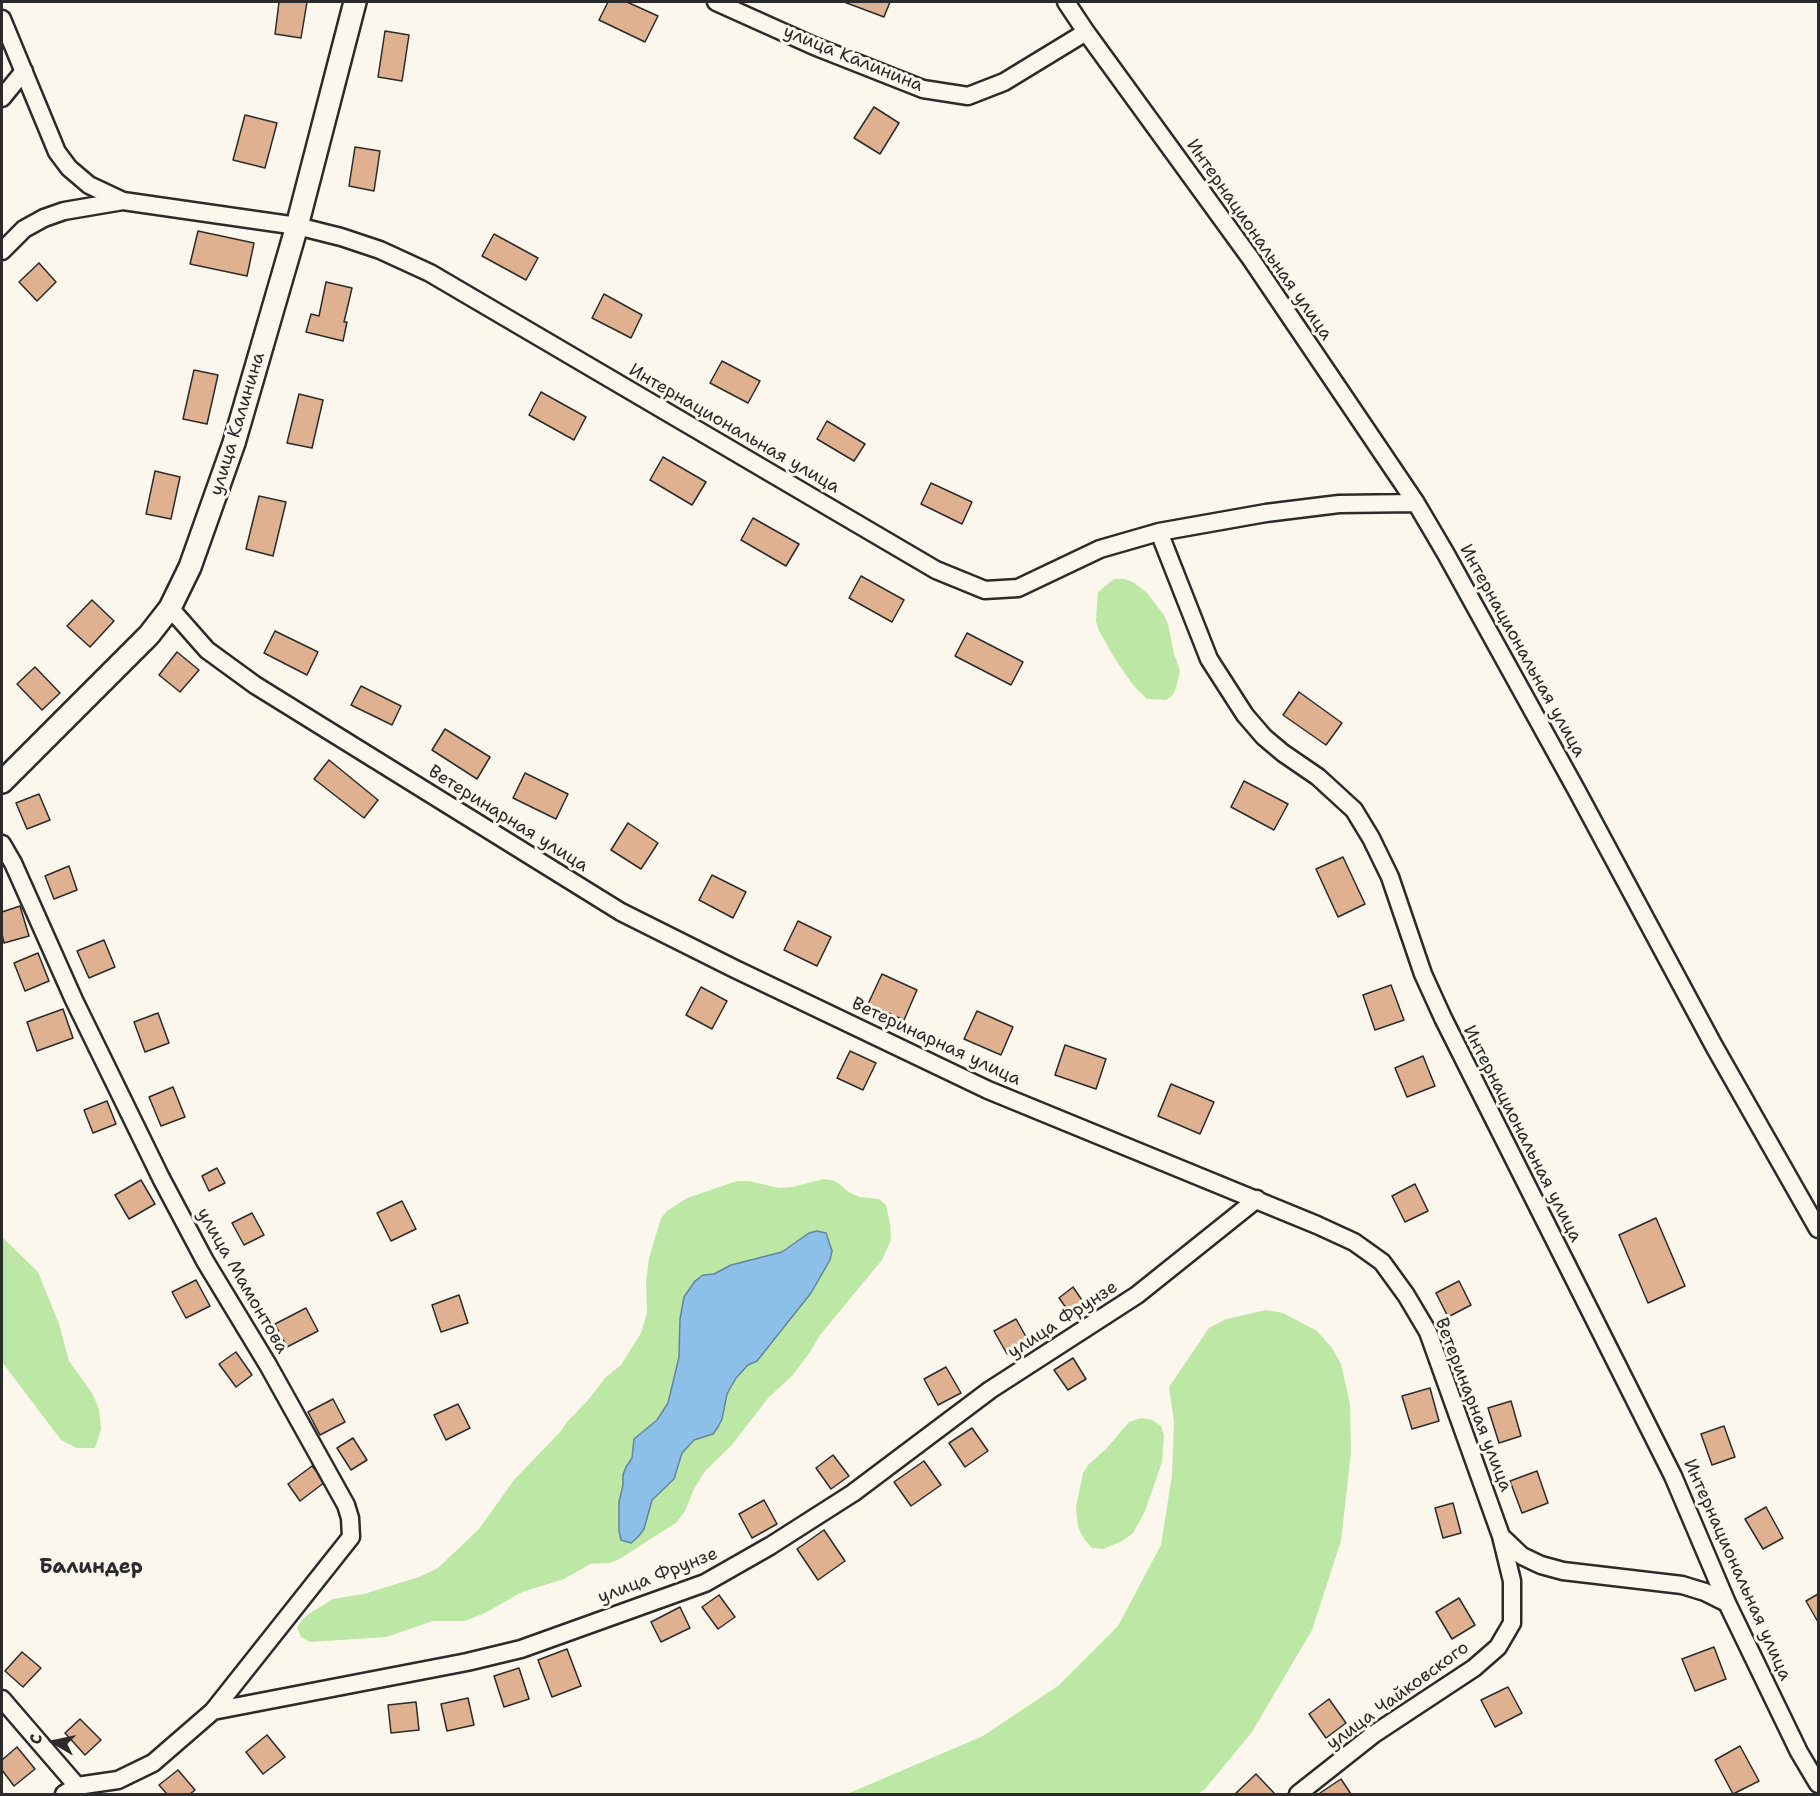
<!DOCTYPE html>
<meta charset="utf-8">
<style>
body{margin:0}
#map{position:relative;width:1820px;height:1796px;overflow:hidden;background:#fbf7ec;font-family:"Shantell Sans",sans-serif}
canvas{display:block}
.frame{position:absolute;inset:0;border:3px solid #2b2b2b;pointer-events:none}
.north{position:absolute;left:24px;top:1712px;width:60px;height:60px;-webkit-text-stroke:4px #fbf7ec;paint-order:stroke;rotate:279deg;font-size:16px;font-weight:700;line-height:24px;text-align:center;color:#2b2b2b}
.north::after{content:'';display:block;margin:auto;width:21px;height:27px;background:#2b2b2b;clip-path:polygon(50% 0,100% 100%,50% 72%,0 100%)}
</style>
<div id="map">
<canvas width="1820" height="1796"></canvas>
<div class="frame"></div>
<div class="north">С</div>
</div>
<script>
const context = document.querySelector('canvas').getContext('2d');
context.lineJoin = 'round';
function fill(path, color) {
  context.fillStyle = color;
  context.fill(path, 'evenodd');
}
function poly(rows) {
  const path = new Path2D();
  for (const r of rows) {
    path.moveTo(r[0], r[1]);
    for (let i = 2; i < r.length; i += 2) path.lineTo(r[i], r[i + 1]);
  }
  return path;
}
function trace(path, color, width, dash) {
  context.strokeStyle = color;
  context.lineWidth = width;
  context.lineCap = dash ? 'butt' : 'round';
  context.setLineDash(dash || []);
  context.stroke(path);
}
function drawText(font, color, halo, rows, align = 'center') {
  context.font = font + ' "Shantell Sans",sans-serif';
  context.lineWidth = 6;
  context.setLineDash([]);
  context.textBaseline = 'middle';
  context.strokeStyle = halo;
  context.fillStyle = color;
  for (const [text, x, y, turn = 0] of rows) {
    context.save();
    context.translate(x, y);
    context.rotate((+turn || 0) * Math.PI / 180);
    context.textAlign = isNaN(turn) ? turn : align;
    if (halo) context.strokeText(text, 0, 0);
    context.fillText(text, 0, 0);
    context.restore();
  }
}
const green = poly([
 [1114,579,1124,579,1133,582,1147,593,1164,615,1168,624,1174,654,1180,671,1176,688,1173,695,1166,700,1147,699,1133,685,1115,659,1099,631,1096,621,1098,592],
 [824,1179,835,1181,850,1193,860,1197,879,1199,886,1205,890,1223,891,1240,882,1260,820,1335,810,1352,792,1376,769,1397,731,1446,706,1470,694,1489,685,1511,677,1522,618,1560,609,1563,590,1564,564,1579,522,1592,485,1613,465,1621,433,1621,386,1637,310,1642,301,1637,297,1628,302,1620,310,1613,333,1599,364,1594,419,1577,438,1568,479,1529,514,1480,561,1431,567,1422,588,1400,606,1377,621,1365,641,1333,647,1313,646,1282,649,1258,661,1218,667,1211,687,1198,737,1181,749,1181,779,1188,792,1187],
 [809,1233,757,1361,748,1365,736,1378,727,1394,722,1419,713,1434,694,1440,682,1453,674,1479,652,1500,644,1529,619,1502,623,1485,623,1475,626,1467,632,1458,634,1439,657,1420,668,1403,679,1357,680,1319,684,1297,703,1275,714,1274,731,1265,782,1252],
 [2,1237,38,1272,59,1324,69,1361,92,1393,99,1409,101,1429,95,1448,77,1448,61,1440,2,1362],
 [1266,1310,1283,1313,1317,1331,1332,1348,1341,1364,1350,1404,1351,1452,1341,1541,1312,1630,1252,1732,1205,1789,1198,1794,847,1794,983,1736,1059,1685,1118,1626,1161,1545,1172,1475,1174,1422,1169,1387,1209,1328,1226,1319],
 [1141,1418,1152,1420,1161,1426,1164,1436,1162,1462,1145,1511,1133,1533,1122,1541,1103,1549,1092,1548,1084,1539,1078,1527,1076,1507,1083,1473,1089,1464,1106,1449,1129,1422]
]);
const water = poly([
 [817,1231,826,1233,832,1251,830,1260,811,1293,757,1361,748,1365,736,1378,727,1394,722,1419,718,1427,713,1434,694,1440,682,1453,674,1479,652,1500,644,1529,638,1537,631,1543,621,1540,619,1531,619,1502,623,1485,623,1475,626,1467,632,1458,634,1439,657,1420,668,1403,679,1357,680,1319,684,1297,695,1281,703,1275,714,1274,731,1265,782,1252,809,1233,817,1231]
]);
const building = poly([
 [279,2,307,2,301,38,275,34,279,2],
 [608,2,627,2,658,16,645,42,599,20,608,2],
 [844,2,890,2,884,17,844,2],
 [385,31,409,35,402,81,378,77,385,31],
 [874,107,899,123,880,154,854,138,874,107],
 [245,115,277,123,265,168,233,160,245,115],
 [355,147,380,151,374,191,349,186,355,147],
 [198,231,254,243,247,276,190,264,198,231],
 [494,234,538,258,526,280,482,256,494,234],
 [39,263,56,282,37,301,19,282,39,263],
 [326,282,352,288,344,322,347,322,343,341,306,332,311,314,319,316,326,282],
 [604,294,642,315,631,338,592,318,604,294],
 [722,361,760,381,748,403,710,383,722,361],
 [194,370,218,375,207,424,183,419,194,370],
 [541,392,586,417,574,440,529,415,541,392],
 [299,394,323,400,312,448,287,443,299,394],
 [827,421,865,444,854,461,817,439,827,421],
 [663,457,706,482,692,505,650,480,663,457],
 [155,471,180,477,171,519,146,514,155,471],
 [931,483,972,502,962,524,921,504,931,483],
 [259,496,286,502,273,556,246,549,259,496],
 [753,518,799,544,786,566,741,540,753,518],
 [861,576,904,600,892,622,849,598,861,576],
 [92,600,114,621,90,647,67,626,92,600],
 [275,631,318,652,307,675,264,653,275,631],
 [967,633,1023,662,1011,685,955,656,967,633],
 [177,652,199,670,180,692,159,675,177,652],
 [35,667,60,693,42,710,17,684,35,667],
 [361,686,401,706,392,725,351,705,361,686],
 [1299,692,1342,723,1326,745,1283,715,1299,692],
 [445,729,490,757,477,779,432,750,445,729],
 [329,760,378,800,364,818,314,779,329,760],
 [525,773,568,794,556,819,513,798,525,773],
 [1244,781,1288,804,1274,830,1231,807,1244,781],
 [39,794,50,820,27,829,16,803,39,794],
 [628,823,658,843,641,869,611,850,628,823],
 [1343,857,1365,904,1338,917,1316,869,1343,857],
 [69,866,77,890,54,899,45,876,69,866],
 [712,875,746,892,733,918,699,900,712,875],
 [20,906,29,936,4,943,2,934,2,912,20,906],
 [798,921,831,937,817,966,784,950,798,921],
 [104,940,115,967,89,978,77,951,104,940],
 [38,953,49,981,25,991,14,963,38,953],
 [882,974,917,990,904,1020,868,1004,882,974],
 [1391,985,1404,1020,1375,1030,1363,995,1391,985],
 [701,987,727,1001,712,1029,686,1015,701,987],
 [63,1009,73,1038,37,1051,27,1022,63,1009],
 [977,1011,1013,1027,1001,1055,964,1039,977,1011],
 [158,1013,169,1043,145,1052,134,1022,158,1013],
 [1065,1045,1106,1059,1096,1089,1055,1075,1065,1045],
 [850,1051,876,1063,863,1090,837,1078,850,1051],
 [1423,1056,1435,1086,1407,1097,1395,1068,1423,1056],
 [1171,1084,1214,1102,1200,1134,1158,1116,1171,1084],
 [173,1087,185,1117,161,1126,149,1097,173,1087],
 [107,1101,116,1124,93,1133,84,1110,107,1101],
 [217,1168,225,1183,209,1191,202,1176,217,1168],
 [141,1180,155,1204,129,1219,115,1195,141,1180],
 [1415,1184,1428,1211,1405,1222,1392,1196,1415,1184],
 [402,1201,416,1229,391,1241,377,1213,402,1201],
 [252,1213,264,1235,244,1245,232,1223,252,1213],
 [1656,1218,1685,1286,1648,1303,1619,1235,1656,1218],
 [196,1280,210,1306,186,1318,172,1292,196,1280],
 [1459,1281,1471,1305,1448,1317,1436,1293,1459,1281],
 [1073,1287,1086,1306,1072,1316,1059,1298,1073,1287],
 [459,1295,468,1323,441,1332,432,1305,459,1295],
 [306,1308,318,1331,287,1347,275,1324,306,1308],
 [1016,1319,1029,1342,1007,1354,994,1331,1016,1319],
 [236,1352,252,1375,236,1387,219,1364,236,1352],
 [1073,1358,1086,1379,1068,1390,1054,1370,1073,1358],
 [946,1367,961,1393,938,1405,924,1379,946,1367],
 [1430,1388,1439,1421,1412,1429,1402,1396,1430,1388],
 [333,1399,345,1422,320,1435,308,1412,333,1399],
 [1511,1401,1521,1436,1499,1443,1488,1408,1511,1401],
 [458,1404,470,1428,446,1440,434,1415,458,1404],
 [1724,1426,1735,1457,1712,1465,1701,1434,1724,1426],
 [972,1428,988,1451,965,1467,949,1443,972,1428],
 [353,1438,367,1460,351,1470,337,1448,353,1438],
 [833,1455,849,1476,831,1489,816,1468,833,1455],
 [924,1461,941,1485,911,1506,894,1482,924,1461],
 [312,1466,325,1482,300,1501,288,1484,312,1466],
 [1537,1471,1548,1503,1522,1513,1510,1481,1537,1471],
 [764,1500,777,1524,752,1538,739,1514,764,1500],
 [1453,1503,1461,1533,1443,1538,1435,1508,1453,1503],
 [1766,1507,1783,1538,1763,1549,1745,1519,1766,1507],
 [824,1530,845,1561,818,1580,797,1549,824,1530],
 [1818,1594,1818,1622,1806,1601,1818,1594],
 [719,1595,735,1617,718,1629,702,1607,719,1595],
 [1459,1598,1475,1625,1452,1639,1436,1612,1459,1598],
 [680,1607,690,1628,661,1642,651,1622,680,1607],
 [1714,1647,1726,1679,1695,1691,1682,1659,1714,1647],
 [567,1649,581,1686,552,1697,538,1660,567,1649],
 [22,1652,41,1668,23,1687,5,1671,22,1652],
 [519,1668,529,1699,504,1707,494,1676,519,1668],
 [1508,1687,1522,1713,1495,1727,1481,1700,1508,1687],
 [468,1698,474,1725,447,1731,441,1704,468,1698],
 [1329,1699,1346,1723,1326,1738,1309,1714,1329,1699],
 [416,1702,419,1730,391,1733,388,1705,416,1702],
 [80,1719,101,1740,85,1755,65,1733,80,1719],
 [267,1735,285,1757,263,1774,246,1752,267,1735],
 [1740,1746,1759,1781,1733,1794,1715,1760,1740,1746],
 [17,1747,35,1769,14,1786,2,1770,2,1760,17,1747],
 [178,1770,195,1790,190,1794,167,1794,159,1785,178,1770],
 [1256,1774,1275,1794,1235,1794,1256,1774],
 [1341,1779,1351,1794,1321,1794,1320,1793,1341,1779]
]);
const minor = poly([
 [716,2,814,46,923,89,968,96,1004,82,1086,32],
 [1066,2,1086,32,1251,259,1416,503,1446,554,1577,791,1714,1046,1818,1229],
 [2,19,57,152,69,168,89,185,123,201,297,226,341,237,380,250,430,273,936,570,985,590,1018,588,1100,549,1159,532,1266,513,1339,504,1416,503],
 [2,98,24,71],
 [2,251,24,229,44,218,64,211,123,201],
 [1159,532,1209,659,1245,715,1264,737,1283,753,1318,777,1354,810,1371,838,1390,877,1423,974,1443,1018,1673,1476,1727,1603,1799,1752,1818,1784],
 [170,608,207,650,255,685,621,912,735,969,988,1090,1317,1225,1354,1242,1382,1262,1406,1295,1428,1332,1501,1536,1512,1581,1512,1623,1498,1647,1474,1668,1374,1734,1298,1794],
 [2,844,13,863,74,1000,161,1178,205,1261,268,1365,346,1505,350,1518,351,1537,213,1711],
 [1501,1536,1522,1556,1541,1565,1563,1571,1682,1585,1705,1592,1727,1603],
 [2,1699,77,1786],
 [64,1794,77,1786,118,1780,153,1763,213,1711,467,1662,521,1649,705,1583,770,1546,853,1493,990,1390,1137,1295,1257,1199]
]);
const tertiary = poly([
 [2,782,149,635,170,608,190,567,234,443,297,226,355,2]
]);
const streetNames = [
 ["улица Калинина",853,59,22],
 ["Интернациональная улица",1259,240,55],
 ["улица Калинина",238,424,-73],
 ["Интернациональная улица",734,429,30],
 ["Интернациональная улица",1522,651,61],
 ["Ветеринарная улица",508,819,32],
 ["Ветеринарная улица",936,1042,25],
 ["Интернациональная улица",1522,1134,63],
 ["улица Мамонтова",242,1281,60],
 ["улица Фрунзе",1063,1320,-33],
 ["Ветеринарная улица",1473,1405,69],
 ["Интернациональная улица",1737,1570,66],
 ["улица Фрунзе",658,1576,-21],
 ["улица Чайковского",1398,1696,-36]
];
const neighbourhoodNames = [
 ["Балиндер",91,1568]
];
fill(green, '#bde7a4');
fill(water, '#8cc0e9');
trace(water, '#65849d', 1.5);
fill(building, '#dfb190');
trace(building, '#2b2b2b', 1.5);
trace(minor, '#2b2b2b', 21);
trace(tertiary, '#2b2b2b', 26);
trace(minor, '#fbf7ec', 16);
trace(tertiary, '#fbf7ec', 21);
drawText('18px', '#2b2b2b', '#fbf7ec', streetNames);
drawText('bold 20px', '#2b2b2b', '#fbf7ec', neighbourhoodNames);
</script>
